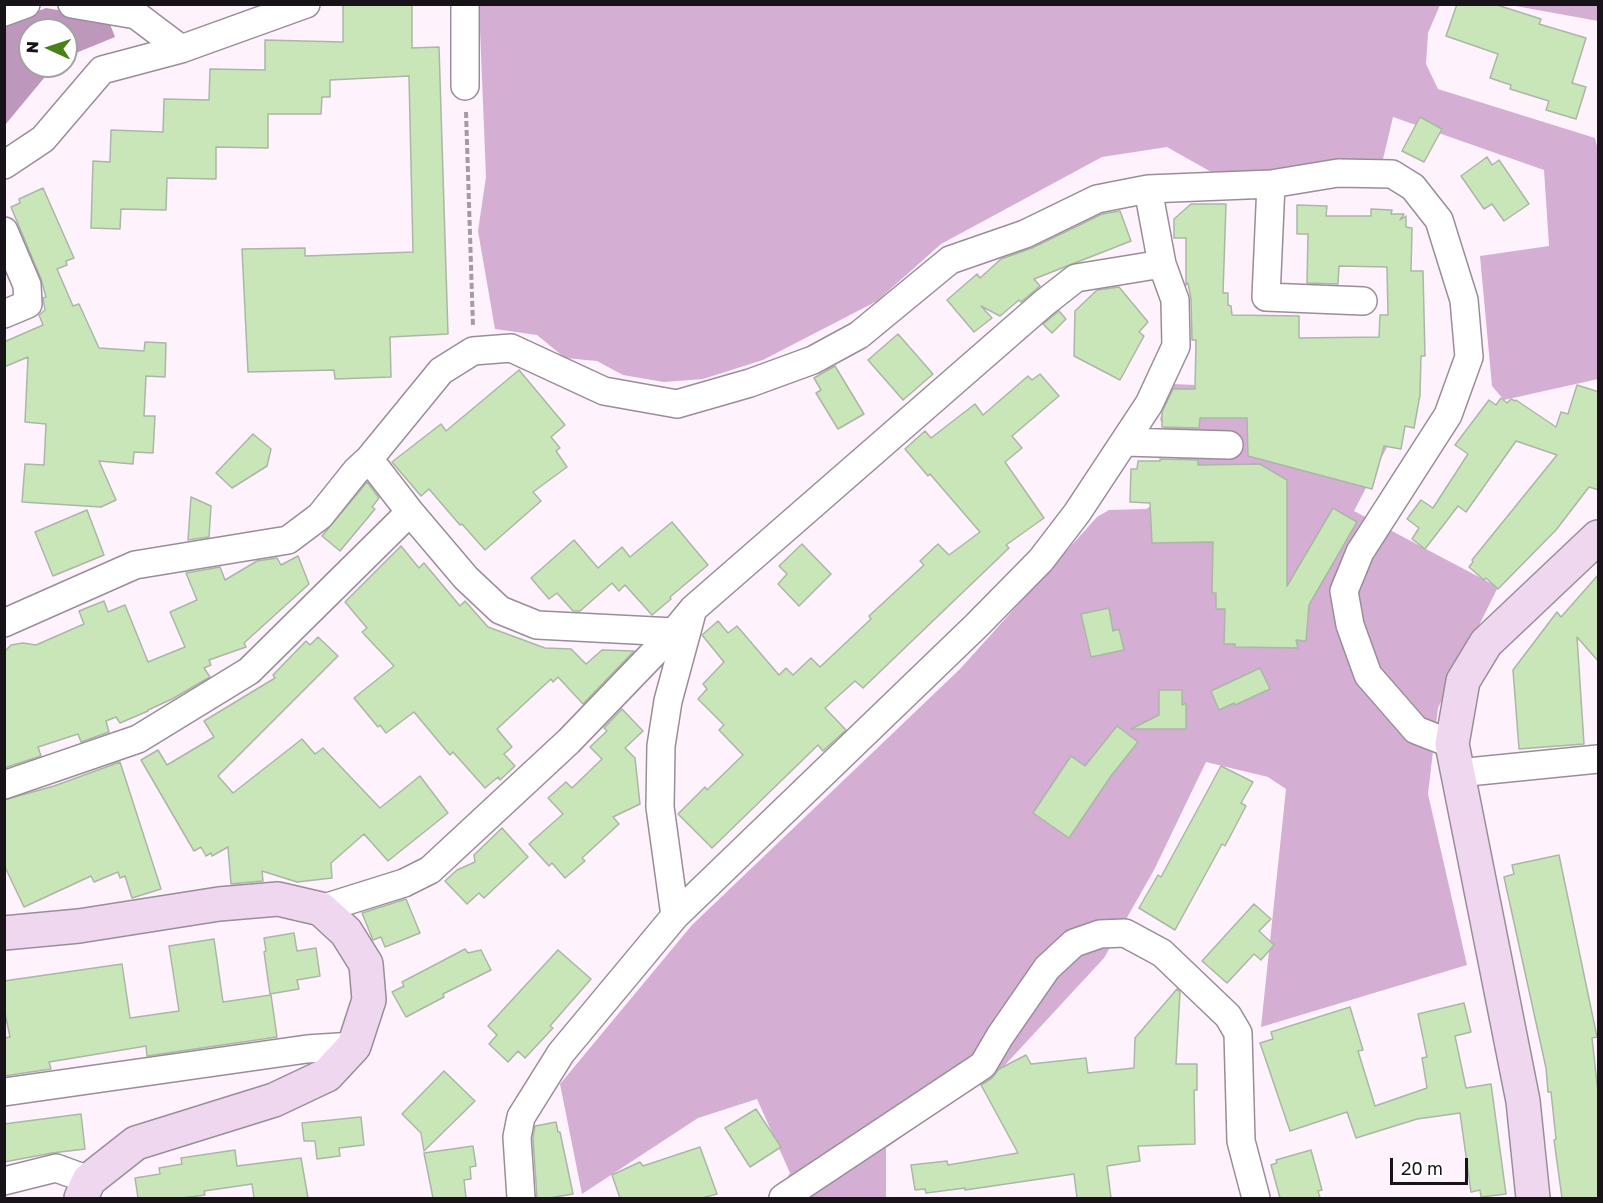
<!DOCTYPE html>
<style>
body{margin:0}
#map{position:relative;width:1603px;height:1203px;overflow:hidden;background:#fef2fd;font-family:"Golos Text",sans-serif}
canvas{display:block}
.frame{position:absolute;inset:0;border:6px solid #181318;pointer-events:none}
.north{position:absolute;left:18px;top:18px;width:60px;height:60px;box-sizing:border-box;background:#fff;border:2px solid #a3a1a3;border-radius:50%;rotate:273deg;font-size:16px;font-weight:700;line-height:24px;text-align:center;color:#181318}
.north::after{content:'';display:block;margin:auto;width:21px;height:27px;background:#48801a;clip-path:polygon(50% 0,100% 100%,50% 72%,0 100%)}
.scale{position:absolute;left:1390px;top:1158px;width:78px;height:27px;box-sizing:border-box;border:3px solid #181318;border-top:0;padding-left:8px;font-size:18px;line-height:21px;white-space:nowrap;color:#181318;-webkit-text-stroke:4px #fff;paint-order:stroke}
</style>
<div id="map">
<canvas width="1603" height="1203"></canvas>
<div class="frame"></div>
<div class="north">N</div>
<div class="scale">20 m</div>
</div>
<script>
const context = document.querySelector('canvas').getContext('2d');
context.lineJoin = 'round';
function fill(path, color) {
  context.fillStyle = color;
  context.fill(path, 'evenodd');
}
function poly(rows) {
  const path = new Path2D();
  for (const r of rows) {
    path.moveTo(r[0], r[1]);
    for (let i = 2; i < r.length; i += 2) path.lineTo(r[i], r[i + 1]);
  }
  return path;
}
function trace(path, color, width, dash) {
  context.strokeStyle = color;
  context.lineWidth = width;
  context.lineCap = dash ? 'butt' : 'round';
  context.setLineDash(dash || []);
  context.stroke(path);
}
const forest = poly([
 [479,5,1440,5,1428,33,1426,64,1438,89,1595,138,1598,151,1598,379,1504,400,1492,386,1480,256,1549,246,1544,170,1393,117,1383,159,1308,164,1236,186,1167,147,1102,157,941,244,877,301,763,360,703,379,664,382,623,375,597,361,565,358,537,335,495,329,478,231,486,177],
 [1510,5,1598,5,1598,21],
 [1173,384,1414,395,1354,511,1498,587,1438,708,1428,794,1467,965,1261,1027,1286,789,1268,777,1206,762,1154,870,1104,958,1005,1065,886,1148,886,1198,775,1198,790,1173,757,1099,698,1118,582,1194,560,1084,692,925,960,669,1097,517,1109,510,1146,509,1188,484,1160,419]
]);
const water = poly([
 [46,8,108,19,115,37,66,57,66,30,30,30,30,66,54,66,5,125,5,24]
]);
const building = poly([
 [343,4,412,4,412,48,439,47,448,334,390,337,391,377,335,379,334,370,248,372,242,249,305,248,305,256,413,252,409,76,330,80,330,97,322,97,321,114,268,114,268,148,216,147,216,179,167,178,166,210,121,209,120,229,91,228,93,161,110,162,111,130,163,132,164,99,209,100,210,69,265,70,265,40,343,42,343,4],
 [1457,4,1494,4,1541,19,1539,24,1586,38,1572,83,1586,87,1576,119,1546,110,1549,101,1510,89,1511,85,1490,78,1498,54,1446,36,1457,4],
 [1420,117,1442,129,1424,162,1402,151,1420,117],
 [1487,157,1492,165,1499,160,1529,204,1504,221,1492,204,1484,209,1461,176,1487,157],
 [43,188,74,258,66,261,67,265,57,269,73,306,79,304,99,348,144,351,145,342,166,343,165,377,146,376,144,416,155,416,153,453,134,452,133,464,99,461,116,500,101,507,22,502,25,464,44,465,46,424,25,422,28,357,4,367,4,342,43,325,39,315,45,310,43,298,46,297,41,279,11,207,20,203,19,199,43,188],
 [1191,204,1226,204,1223,293,1228,293,1228,305,1231,306,1232,315,1299,316,1299,338,1379,337,1380,315,1388,315,1387,267,1339,266,1338,284,1307,283,1308,234,1297,234,1297,205,1327,206,1326,216,1371,216,1371,209,1392,210,1391,214,1404,214,1400,220,1406,216,1406,227,1412,228,1411,271,1423,271,1425,356,1421,356,1420,395,1414,428,1405,426,1401,449,1384,446,1372,489,1248,456,1247,418,1200,418,1199,428,1162,427,1162,412,1173,389,1195,389,1196,340,1192,340,1191,299,1188,283,1186,285,1186,238,1174,238,1174,219,1191,204],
 [1120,211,1131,241,1034,279,1040,286,1021,302,1019,300,1000,316,981,306,992,318,974,332,947,300,977,274,980,278,1001,259,1032,248,1102,214,1120,211],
 [1119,287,1148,322,1139,332,1144,336,1120,380,1074,356,1075,311,1097,290,1119,287],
 [1059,311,1066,319,1052,333,1043,324,1059,311],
 [898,334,933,374,903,400,868,360,898,334],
 [835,366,864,414,838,429,816,393,821,390,814,378,835,366],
 [519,370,565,425,551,437,560,448,556,451,567,467,533,492,541,501,485,550,462,524,460,525,429,489,421,496,392,462,441,424,446,431,519,370],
 [1040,374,1059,396,1012,436,1022,448,1005,462,1044,518,1006,545,1009,548,863,688,855,681,825,708,846,730,823,751,818,745,712,848,678,814,705,787,707,790,743,755,719,730,724,725,698,699,707,689,703,684,724,662,702,635,718,621,728,633,737,626,779,675,786,668,793,675,811,658,820,667,871,619,869,616,924,565,920,561,938,544,949,555,980,532,930,474,928,476,905,449,925,431,931,438,975,404,983,415,1028,376,1032,380,1040,374],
 [1577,385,1599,392,1599,490,1589,487,1556,530,1498,589,1486,578,1484,580,1469,567,1473,562,1472,560,1557,455,1516,441,1466,512,1458,506,1425,549,1412,539,1419,528,1407,519,1421,500,1433,508,1468,454,1455,445,1489,400,1496,405,1501,398,1507,403,1511,399,1515,401,1516,400,1556,427,1561,412,1568,414,1577,385],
 [253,434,271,449,267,466,232,488,216,473,253,434],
 [1160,459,1198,460,1198,465,1260,464,1287,480,1287,586,1333,508,1357,522,1309,605,1306,641,1296,640,1298,648,1235,647,1235,644,1224,644,1225,609,1216,609,1216,593,1212,593,1213,542,1152,543,1150,503,1130,502,1131,469,1137,469,1138,461,1160,461,1160,459],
 [367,482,379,498,372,507,375,509,340,551,322,536,367,482],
 [191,497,211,506,209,537,188,540,191,497],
 [87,510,104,555,53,576,35,532,87,510],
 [672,522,708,565,670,597,671,599,652,615,625,585,619,591,612,583,580,611,573,611,557,593,549,599,531,578,574,540,598,568,622,547,630,557,672,522],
 [802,544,831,574,799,606,778,584,787,574,779,566,802,544],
 [401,546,419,568,424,563,460,606,465,601,488,627,545,648,571,649,586,664,602,650,634,651,583,704,558,677,553,682,551,679,497,729,512,747,504,754,515,766,500,780,498,777,485,788,453,752,450,755,414,712,386,733,380,725,378,727,354,698,394,666,362,632,367,628,345,602,401,546],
 [298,556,309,584,244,643,246,647,209,660,211,665,204,668,210,677,172,699,148,710,148,711,120,723,116,717,106,721,109,732,81,742,78,734,38,747,41,756,4,768,4,652,11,645,23,643,36,645,84,624,79,611,104,601,108,612,125,605,148,662,185,647,170,612,197,600,186,573,220,567,225,580,257,561,277,558,281,565,298,556],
 [1599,574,1599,662,1577,637,1584,744,1519,749,1513,670,1557,612,1561,617,1599,574],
 [1109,608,1113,631,1119,629,1124,650,1091,657,1081,614,1109,608],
 [318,637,338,656,218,776,233,793,302,739,315,754,323,748,380,808,420,776,448,813,388,861,364,834,331,863,332,878,297,882,262,871,263,881,231,884,228,847,212,856,211,853,206,856,201,847,194,851,141,760,158,750,167,765,214,737,204,721,275,678,273,675,306,641,310,645,318,637],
 [1260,668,1270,689,1235,705,1234,703,1219,710,1211,691,1260,668],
 [1159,690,1182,690,1182,705,1186,703,1186,729,1131,729,1159,715,1159,690],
 [622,709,643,731,625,748,635,758,640,804,613,817,619,824,582,858,585,861,565,878,552,863,549,866,529,844,563,814,548,798,566,782,572,788,602,759,590,747,607,731,604,728,622,709],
 [1117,726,1138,742,1111,776,1069,838,1033,813,1071,756,1085,766,1117,726],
 [120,762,161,889,132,898,125,876,120,878,118,872,94,882,91,876,24,907,4,865,4,800,54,786,120,762],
 [1221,766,1253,782,1241,803,1246,806,1225,846,1222,844,1175,930,1139,908,1158,875,1161,877,1221,766],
 [502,828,528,857,484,898,479,893,467,904,445,881,457,870,475,862,474,855,502,828],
 [1559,855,1597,1037,1592,1038,1599,1102,1599,1198,1562,1198,1554,1140,1556,1139,1551,1092,1548,1092,1546,1068,1504,877,1514,874,1512,865,1559,855],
 [406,899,420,933,385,947,381,937,373,940,362,913,406,899],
 [1254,904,1271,919,1259,931,1274,945,1261,960,1254,954,1227,983,1202,961,1254,904],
 [294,933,297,951,316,948,320,976,297,980,299,989,270,994,264,952,266,951,264,938,294,933],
 [214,939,223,1002,271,995,277,1037,147,1056,146,1046,49,1062,51,1069,4,1076,4,1038,10,1037,4,1008,4,981,122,964,130,1018,179,1011,169,946,214,939],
 [465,949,468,953,481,950,491,970,443,994,444,997,406,1017,392,992,404,986,402,982,465,949],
 [558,950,591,979,550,1026,553,1028,525,1058,518,1051,508,1062,489,1044,497,1035,488,1026,558,950],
 [1177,989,1180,992,1176,1064,1197,1064,1197,1090,1194,1090,1195,1144,1138,1146,1140,1161,1107,1166,1111,1198,1077,1198,1074,1174,965,1190,965,1188,926,1193,925,1189,915,1190,911,1165,947,1161,948,1165,1018,1153,981,1085,992,1078,999,1069,1026,1055,1031,1064,1086,1058,1088,1073,1134,1068,1135,1038,1177,989],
 [1464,1003,1471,1032,1455,1036,1466,1088,1491,1084,1506,1194,1481,1197,1480,1190,1471,1192,1460,1113,1417,1119,1356,1138,1347,1112,1290,1131,1260,1043,1273,1039,1271,1032,1350,1007,1363,1050,1358,1051,1375,1106,1427,1088,1422,1058,1427,1057,1418,1014,1464,1003],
 [444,1071,475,1101,424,1151,421,1133,402,1114,444,1071],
 [756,1109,781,1147,750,1167,725,1128,756,1109],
 [81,1114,85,1149,52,1153,4,1162,4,1124,81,1114],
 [361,1117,364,1145,339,1148,340,1156,317,1159,315,1141,304,1141,302,1123,361,1117],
 [556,1122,558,1132,560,1132,573,1194,549,1198,537,1198,533,1138,535,1126,556,1122],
 [473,1146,476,1166,470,1167,471,1179,464,1180,466,1198,433,1198,424,1153,473,1146],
 [700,1147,717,1194,702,1198,620,1198,612,1175,640,1162,643,1166,700,1147],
 [235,1150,237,1166,301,1158,308,1198,254,1198,252,1184,204,1191,205,1195,182,1198,138,1198,135,1178,160,1174,159,1168,182,1164,181,1158,235,1150],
 [1311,1150,1322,1190,1318,1191,1320,1198,1280,1198,1271,1165,1277,1163,1276,1160,1311,1150]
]);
const path = poly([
 [466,112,473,326]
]);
const street = poly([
 [72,4,136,15,181,49],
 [4,12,26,4],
 [465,86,465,4],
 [4,165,43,139,102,70,181,49,306,4],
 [1271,184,1266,297,1363,301],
 [4,231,27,285,28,304,4,314],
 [1124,442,1229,445],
 [410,512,466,578,500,610,537,625,674,632],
 [4,623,135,565,288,540,320,516,356,471,369,459],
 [1458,773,1598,759],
 [4,785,138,739,249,671,410,512,369,459,441,371,473,351,511,348,604,391,677,404,750,383,813,360,859,335,950,260,1025,234,1097,199,1148,189,1271,184,1338,173,1392,174,1413,187,1439,220,1464,300,1469,357,1448,415,1360,552,1344,591,1350,625,1368,675,1416,730,1452,744],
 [321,909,404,883,430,870,569,741,674,632,693,609,1044,303,1076,278,1162,264],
 [675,916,660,807,661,746,668,701,691,616],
 [4,1092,307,1049,354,1046],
 [4,1181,56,1168,89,1180],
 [521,1198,517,1137,521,1117,561,1053,675,916,976,626,1041,560,1077,513,1149,404,1176,346,1175,300,1162,264,1148,189],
 [783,1198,983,1065,1000,1036,1047,968,1074,943,1100,934,1125,933,1162,953,1228,1016,1238,1033,1241,1141,1256,1198]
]);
const secondary = poly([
 [4,933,79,926,219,904,278,899,321,909,346,932,366,964,369,1000,354,1046,327,1075,274,1100,136,1143,89,1180,81,1198],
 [1533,1198,1523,1101,1452,744,1463,681,1486,643,1598,537]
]);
fill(forest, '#d5aed4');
fill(water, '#bd97bc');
fill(building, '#c9e6b9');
trace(building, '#acb6a7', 1.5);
trace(street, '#9a8d9a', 30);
trace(secondary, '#9a8d9a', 36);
trace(path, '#a49ba4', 4, [6, 3]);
trace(street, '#fff', 27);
trace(secondary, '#efd8ef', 33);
</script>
